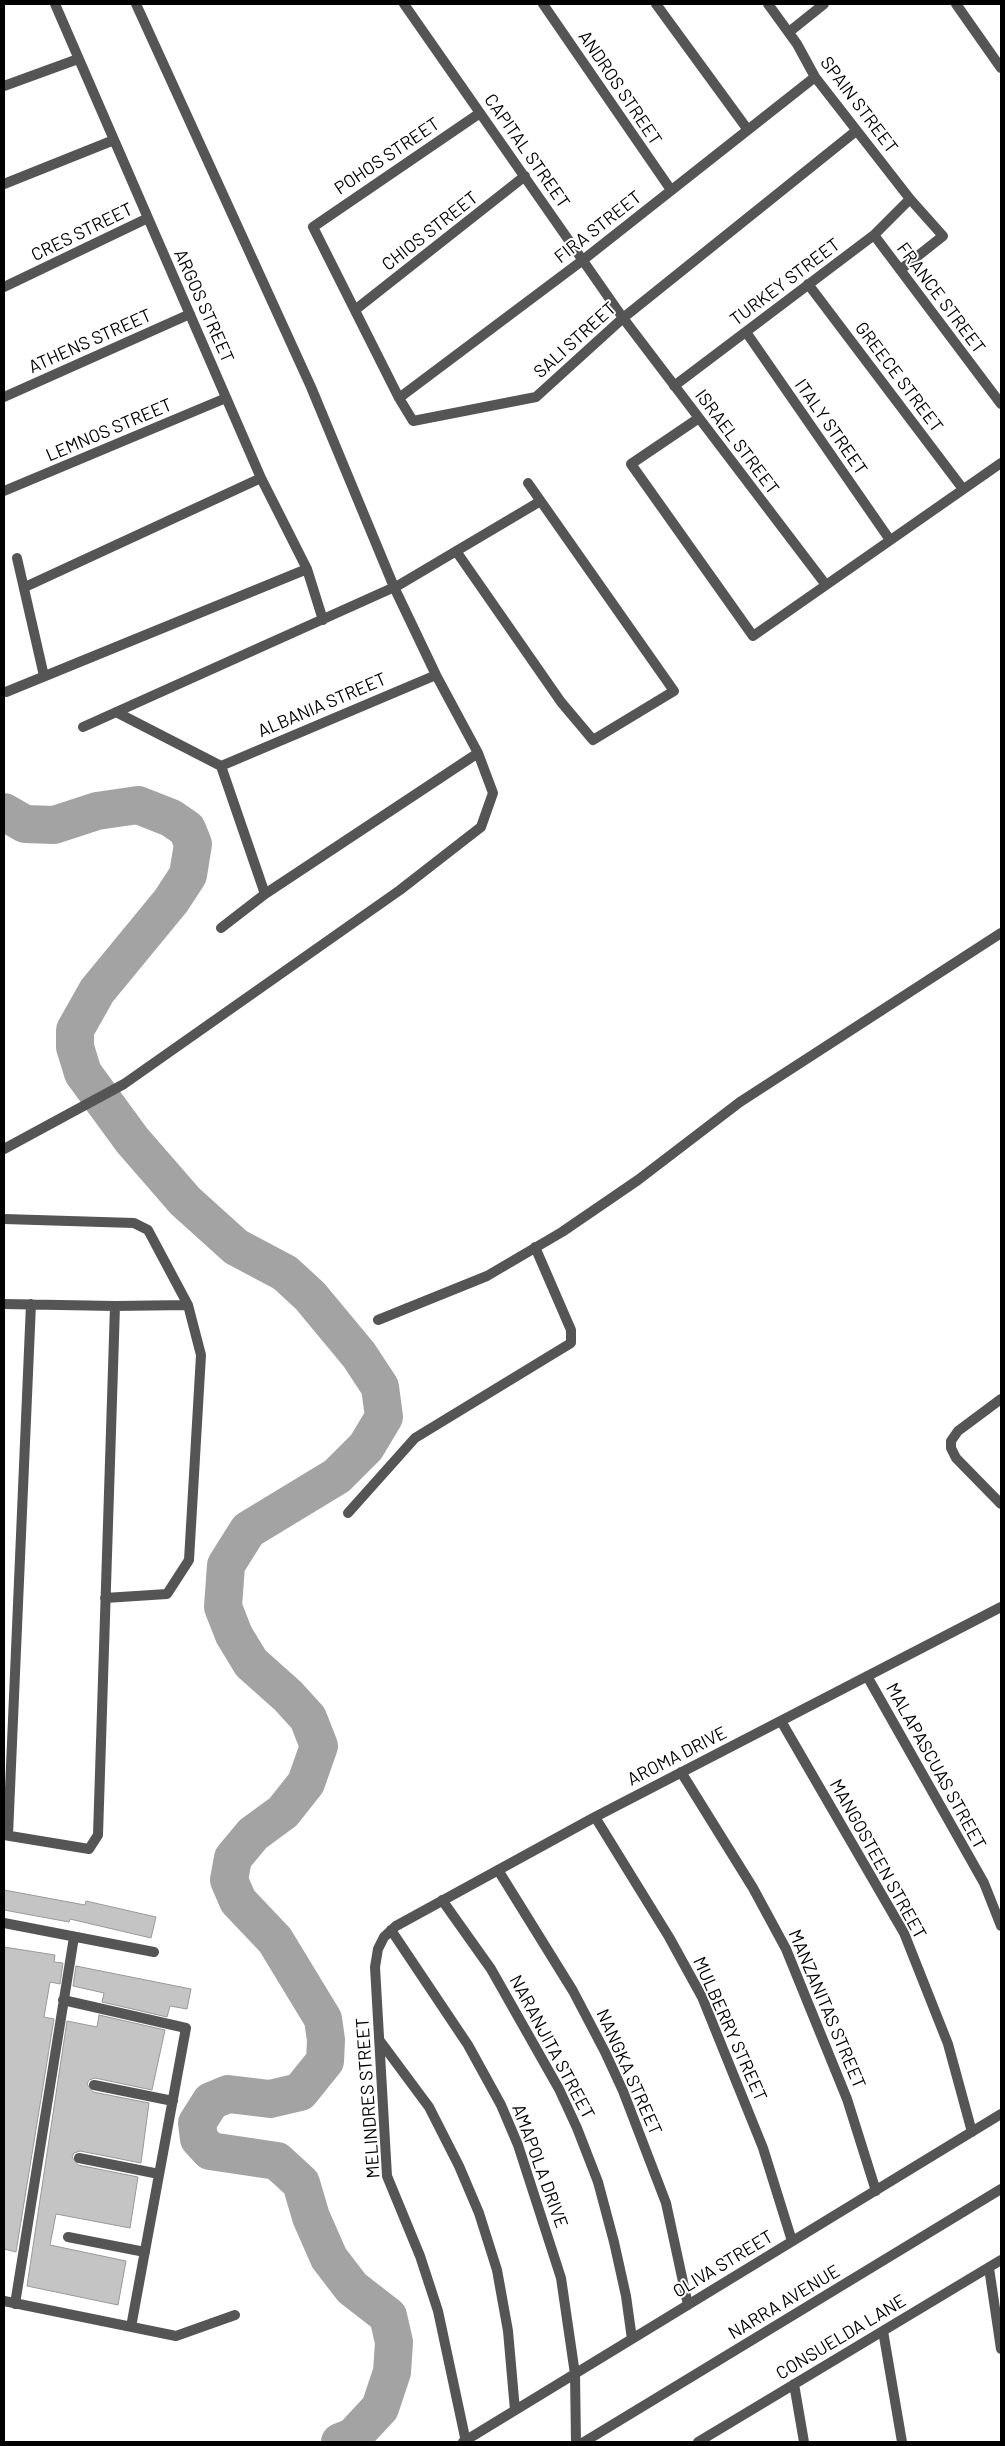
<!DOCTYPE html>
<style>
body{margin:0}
#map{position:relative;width:1005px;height:2446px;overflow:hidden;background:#fff;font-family:Barlow,sans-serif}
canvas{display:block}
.frame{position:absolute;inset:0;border:5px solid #000;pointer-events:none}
</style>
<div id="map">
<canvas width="1005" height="2446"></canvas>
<div class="frame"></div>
</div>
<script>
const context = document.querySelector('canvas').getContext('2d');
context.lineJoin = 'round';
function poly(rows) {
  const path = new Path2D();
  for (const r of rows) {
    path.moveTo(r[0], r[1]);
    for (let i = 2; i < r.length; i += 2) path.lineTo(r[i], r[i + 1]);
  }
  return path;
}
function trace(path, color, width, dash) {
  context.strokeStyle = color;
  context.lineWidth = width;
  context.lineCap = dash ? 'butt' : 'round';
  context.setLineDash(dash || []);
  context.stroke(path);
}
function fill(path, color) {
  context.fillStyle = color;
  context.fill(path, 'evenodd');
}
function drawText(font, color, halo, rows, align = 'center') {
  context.font = font + ' Barlow,sans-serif';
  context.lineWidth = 4;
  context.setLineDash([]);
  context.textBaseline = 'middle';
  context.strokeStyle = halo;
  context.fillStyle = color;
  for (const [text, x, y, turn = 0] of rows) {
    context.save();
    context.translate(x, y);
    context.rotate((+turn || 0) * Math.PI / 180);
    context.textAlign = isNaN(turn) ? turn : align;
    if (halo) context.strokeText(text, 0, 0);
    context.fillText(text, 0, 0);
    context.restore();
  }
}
const river = poly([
 [4,812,25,824,54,825,97,811,138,805,171,818,187,829,193,844,188,875,171,901,97,991,75,1030,75,1047,83,1073,132,1140,185,1201,236,1247,285,1273,310,1296,359,1355,380,1387,384,1417,366,1447,337,1476,248,1530,226,1565,223,1607,234,1635,251,1663,288,1696,308,1718,319,1746,306,1783,283,1812,253,1834,233,1858,229,1880,238,1901,275,1940,323,2019,326,2040,325,2061,300,2092,270,2099,228,2094,211,2101,197,2123,199,2139,210,2151,277,2161,301,2183,311,2217,329,2258,352,2288,388,2316,394,2342,392,2372,380,2408,353,2437,340,2442]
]);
const building = poly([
 [4,1890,85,1905,86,1901,156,1917,151,1938,70,1919,69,1922,4,1910,4,1890],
 [4,1947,55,1955,54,1962,63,1963,60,1984,50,1982,44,2017,54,2019,16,2252,4,2249,4,1947],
 [76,1966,191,1989,187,2009,170,2006,167,2017,102,2002,104,1993,73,1986,76,1966],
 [99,2015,165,2030,152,2090,95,2078,89,2080,87,2084,93,2092,149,2103,141,2163,80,2151,74,2153,72,2157,78,2165,138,2177,130,2228,56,2214,50,2245,126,2261,118,2305,27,2286,67,2021,97,2027,99,2015]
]);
const minor = poly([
 [55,4,261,478,307,569,323,620],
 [404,4,623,318,826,585],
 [543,4,671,190],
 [656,4,748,130],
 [768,4,797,44,815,77,910,199,943,236,900,270],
 [789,32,824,4],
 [4,86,78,59],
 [480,113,313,227,399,398,413,421,536,397,623,318,856,131],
 [4,184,114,140],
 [874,235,1001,404],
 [808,284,963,489],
 [4,287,148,218],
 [355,310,525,176],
 [746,332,890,540],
 [674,386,874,235,910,199],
 [4,397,190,314],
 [399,398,583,260,815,77],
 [699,418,631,464,753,636,1001,463],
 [4,491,226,398],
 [456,551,561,702,593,740,674,691,528,483],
 [17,558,44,676],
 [25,587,261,478],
 [6,692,307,569],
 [116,712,221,766,265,894],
 [83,727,399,585,539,502],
 [221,766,436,675],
 [221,928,265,894,478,753],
 [4,1149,124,1084,400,890,481,827,493,793,478,753,436,675,394,587,311,387,136,4],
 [4,1219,134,1223,148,1230,188,1305,201,1355,189,1560,167,1594,105,1598],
 [4,1304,115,1306,188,1305],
 [378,1320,487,1276,562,1232,638,1180,740,1102,1001,933],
 [1001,1399,958,1431,951,1441,951,1448,956,1458,1001,1504],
 [348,1513,415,1438,571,1343,571,1330,535,1247],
 [867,1676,984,1883,1001,1926],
 [781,1721,904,1933,948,2044,972,2132],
 [681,1772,753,1888,786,1949,847,2099,876,2191],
 [595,1817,669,1937,702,1997,763,2148,792,2241],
 [4,1835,89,1849,98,1835,115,1306],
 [8,1835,31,1304],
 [498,1870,573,1991,605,2052,623,2091,666,2203,688,2305],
 [442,1900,491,1969,559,2089,577,2128,598,2182,614,2242,626,2296,632,2339],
 [4,1923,154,1952],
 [391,1930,468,2045,501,2105,518,2145,561,2278,575,2374,576,2442],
 [63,2000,186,2028,131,2327],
 [380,2041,429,2107,459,2166,479,2213,497,2270,508,2331,515,2410],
 [94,2085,173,2101],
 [79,2158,159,2174],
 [68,2237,145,2252],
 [989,2268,1001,2349],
 [4,2301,176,2336,235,2315],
 [15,2304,74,1937],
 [883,2331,902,2442],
 [794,2384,804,2442],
 [463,2442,1001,2114],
 [466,2442,438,2311,420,2256,387,2176,375,1967,378,1949,384,1937,396,1926,595,1817,1001,1607],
 [584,2442,1001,2189],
 [698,2442,1001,2260]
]);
const tertiary = poly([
 [956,4,1001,68]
]);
const streetNames = [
 ["ANDROS STREET",620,88,56],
 ["SPAIN STREET",859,105,53],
 ["CAPITAL STREET",527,151,55],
 ["POHOS STREET",387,156,-34],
 ["FIRA STREET",598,227,-38],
 ["CHIOS STREET",430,231,-38],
 ["CRES STREET",82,232,-26],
 ["TURKEY STREET",785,282,-37],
 ["FRANCE STREET",941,298,53],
 ["ARGOS STREET",204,306,66],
 ["SALI STREET",575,340,-42],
 ["ATHENS STREET",90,341,-24],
 ["GREECE STREET",899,377,53],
 ["ITALY STREET",831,427,55],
 ["LEMNOS STREET",109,430,-23],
 ["ISRAEL STREET",737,442,53],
 ["ALBANIA STREET",322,705,-23],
 ["AROMA DRIVE",677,1756,-27],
 ["MALAPASCUAS STREET",936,1766,61],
 ["MANGOSTEEN STREET",878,1859,61],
 ["MANZANITAS STREET",827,2009,67],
 ["MULBERRY STREET",730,2029,66],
 ["NARANJITA STREET",552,2047,62],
 ["NANGKA STREET",629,2072,66],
 ["MELINDRES STREET",368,2098,-94],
 ["AMAPOLA DRIVE",540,2166,70],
 ["OLIVA STREET",723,2264,-31],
 ["NARRA AVENUE",784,2302,-31],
 ["CONSUELDA LANE",841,2337,-31]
];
trace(river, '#a3a3a3', 38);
fill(building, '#c4c4c4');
trace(building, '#999', 1);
trace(minor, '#555', 10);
trace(tertiary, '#555', 10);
drawText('18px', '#000', '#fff', streetNames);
</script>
